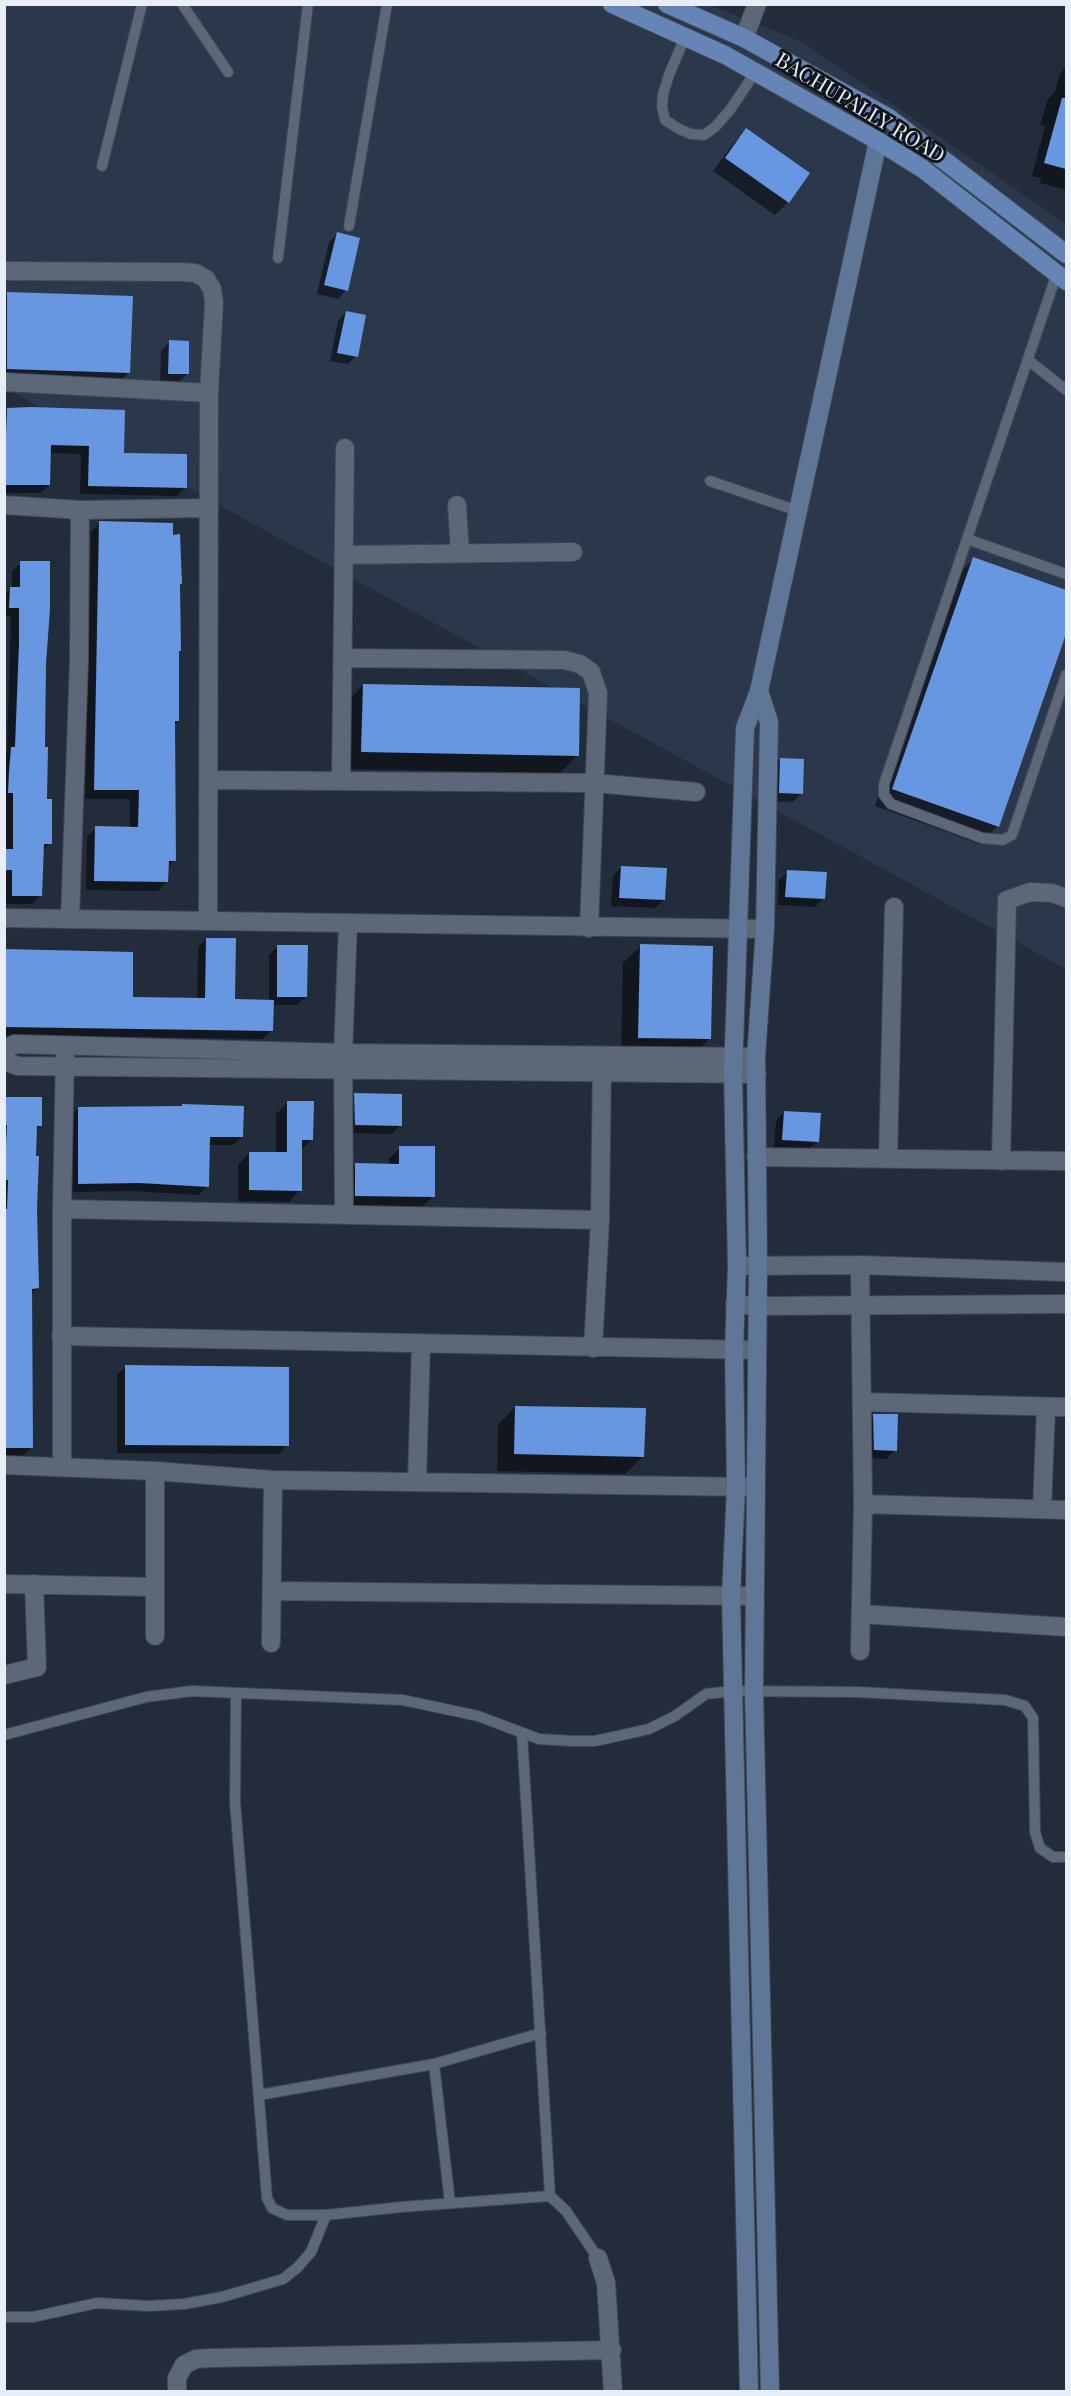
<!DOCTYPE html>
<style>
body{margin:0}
#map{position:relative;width:1071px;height:2396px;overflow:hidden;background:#222c3b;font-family:"Playfair Display",serif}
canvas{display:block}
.frame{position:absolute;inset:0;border:6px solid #e7eef7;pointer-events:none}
</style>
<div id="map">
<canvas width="1071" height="2396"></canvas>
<div class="frame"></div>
</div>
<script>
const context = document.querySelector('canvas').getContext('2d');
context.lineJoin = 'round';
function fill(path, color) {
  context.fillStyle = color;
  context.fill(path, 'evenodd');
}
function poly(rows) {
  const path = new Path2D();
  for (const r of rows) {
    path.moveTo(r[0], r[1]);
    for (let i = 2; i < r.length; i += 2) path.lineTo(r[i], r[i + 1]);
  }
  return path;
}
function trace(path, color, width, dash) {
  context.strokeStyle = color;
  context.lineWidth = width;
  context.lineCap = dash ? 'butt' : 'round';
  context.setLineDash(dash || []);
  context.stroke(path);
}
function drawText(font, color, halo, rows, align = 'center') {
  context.font = font + ' "Playfair Display",serif';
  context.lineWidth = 6;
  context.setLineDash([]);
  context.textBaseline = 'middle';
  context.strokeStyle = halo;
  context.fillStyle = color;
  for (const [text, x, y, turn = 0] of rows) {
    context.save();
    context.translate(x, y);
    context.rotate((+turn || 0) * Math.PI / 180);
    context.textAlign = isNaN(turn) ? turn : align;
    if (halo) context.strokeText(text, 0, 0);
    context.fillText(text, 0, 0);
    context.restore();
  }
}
const built = poly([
 [4,5,710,5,802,42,1066,224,1066,969,5,388]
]);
const shadow = poly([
 [1066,67,1066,190,1040,183,1041,178,1032,176,1045,126,1040,125,1048,99,1055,92,1060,74],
 [747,130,808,173,788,202,775,215,713,171,734,143],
 [337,234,346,290,338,299,317,294,329,242],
 [8,294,129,373,120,381,4,378,4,297],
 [346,312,356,356,348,364,330,361,338,321],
 [170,342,187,374,179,382,160,382,161,350],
 [7,409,122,454,185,487,177,496,80,494,81,454,49,453,49,485,40,493,4,493,4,412],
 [100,522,177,653,178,721,174,725,175,860,167,868,167,881,158,891,86,890,87,837,96,828,130,828,130,799,85,799,91,532],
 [974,559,1066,591,1066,630,998,826,980,844,875,806,956,576],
 [21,563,45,664,43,749,50,843,42,852,40,895,32,904,4,904,4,756,7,753,11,616,4,616,4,594,12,589,12,571],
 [363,685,577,756,560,773,345,769,346,703],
 [780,760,802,793,793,802,771,801,772,768],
 [621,867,664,900,655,908,611,906,613,876],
 [788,872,824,898,815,907,778,905,779,880],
 [206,939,234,1000,269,1001,269,955,278,946,306,997,297,1005,272,1005,272,1030,263,1039,4,1035,4,951,132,999,197,999,198,948],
 [641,946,710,1038,692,1056,621,1054,623,963],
 [355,1094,400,1125,392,1134,347,1133,347,1103],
 [4,1098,41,1125,36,1130,37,1288,31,1294,32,1447,23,1456,4,1456],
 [288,1102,312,1139,300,1151,300,1190,289,1202,238,1201,238,1165,249,1153,276,1154,276,1114],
 [78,1108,242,1137,233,1145,208,1145,207,1186,199,1195,130,1191,70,1192,70,1117],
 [784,1112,818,1141,809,1149,774,1148,776,1121],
 [400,1148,433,1196,422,1207,345,1207,344,1176,356,1165,389,1165,389,1159],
 [125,1367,287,1445,279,1454,117,1453,117,1375],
 [515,1407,643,1456,625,1474,497,1471,498,1425],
 [874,1415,895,1450,886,1459,866,1458,865,1424]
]);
const building = poly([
 [1062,98,1066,98,1066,169,1044,163],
 [746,128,810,173,789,203,725,158],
 [337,232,360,238,348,291,324,285],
 [7,292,133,296,130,373,7,369],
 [346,311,366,315,358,357,337,353],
 [169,340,189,341,189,374,168,374],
 [31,407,125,410,124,453,187,454,187,488,88,486,89,446,51,445,50,485,4,485,7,408],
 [99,521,173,523,173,535,180,534,182,584,180,584,181,651,179,651,179,721,175,721,176,861,169,861,168,882,94,881,95,826,138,827,139,790,94,790],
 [973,557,1066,590,1066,634,999,827,892,789],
 [20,561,50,561,50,609,46,664,45,747,48,747,47,799,52,799,52,844,44,844,42,896,12,896,12,870,5,870,6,849,13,849,13,793,8,793,9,772,11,747,15,747,19,643,19,608,9,608,10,587,20,587],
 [363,684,580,688,579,756,361,752],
 [780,758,804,759,803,794,779,793],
 [621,866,667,868,665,900,619,898],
 [787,870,827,872,825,899,785,897],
 [206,938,236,938,235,999,274,1000,273,1031,4,1027,4,949,133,952,133,997,205,998],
 [640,944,713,946,711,1039,638,1038],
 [277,945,308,945,307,997,277,997],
 [354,1093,402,1094,402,1126,355,1125],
 [4,1097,42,1097,42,1126,37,1126,36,1156,39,1156,37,1209,39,1288,32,1289,33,1448,4,1448,4,1209,7,1209,8,1180,4,1180,7,1125,4,1125],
 [287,1101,314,1101,313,1140,302,1140,302,1191,249,1190,249,1152,287,1152],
 [182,1104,244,1106,243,1137,210,1137,209,1187,139,1183,78,1184,78,1107,182,1106],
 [784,1111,821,1113,819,1142,782,1140],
 [399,1146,435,1146,435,1197,355,1196,355,1163,399,1164],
 [125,1365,289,1367,289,1446,125,1445],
 [515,1406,646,1408,644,1457,514,1454],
 [873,1414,898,1414,897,1451,874,1450]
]);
const lane = poly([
 [182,4,228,72],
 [685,37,669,75,663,94,662,107,665,120,679,129,691,134,704,135,715,127,730,110,756,71],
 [102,166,142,4],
 [349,226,387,4],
 [278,258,308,4],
 [1057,273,884,784,884,795,891,804,982,838,1003,840,1012,835,1066,675],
 [1028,360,1066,390],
 [710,481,798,511],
 [967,539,1066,574],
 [236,1693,235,1802,267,2198,272,2208,287,2215,326,2215,401,2207,550,2196,566,2211,598,2258],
 [522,1734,550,2196],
 [4,1735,146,1697,192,1691,403,1700,478,1716,539,1739,572,1741,595,1741,649,1729,675,1716,706,1694,732,1691,858,1692,1005,1700,1025,1706,1033,1718,1035,1832,1040,1848,1053,1857,1066,1857],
 [434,2064,450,2203],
 [259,2095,434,2064,541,2033],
 [4,2317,33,2317,97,2303,149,2306,184,2304,222,2297,283,2279,297,2268,311,2252,326,2215]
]);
const street = poly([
 [744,38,757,4],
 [4,271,181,272,195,273,206,279,212,289,214,302,209,393,208,921],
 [4,382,209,393],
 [4,505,80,510,209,508],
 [457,505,460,553],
 [344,555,573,552],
 [343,658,564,660,580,664,591,672,598,693,589,928],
 [208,780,594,783,696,792],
 [341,781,345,448],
 [4,918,765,929],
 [70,919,79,660,80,510],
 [4,1050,15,1044,343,1053,756,1057],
 [4,1061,18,1066,757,1074],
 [756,1157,1066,1161],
 [888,1159,894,907],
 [1001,1161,1007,900,1030,892,1052,893,1066,898],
 [62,1209,600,1220],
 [344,1214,343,1053,348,923],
 [860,1265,863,1504,860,1651],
 [737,1266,860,1265,1066,1272],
 [735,1304,757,1306,1066,1304],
 [61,1336,756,1350],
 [593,1348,600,1220,602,1062],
 [862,1402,1066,1407],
 [4,1465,155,1471,273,1480,749,1487],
 [62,1467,62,1209,65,1054],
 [417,1482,421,1344],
 [863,1504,1066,1510],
 [1042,1509,1046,1407],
 [4,1584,155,1587],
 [272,1591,754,1596],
 [861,1614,1066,1627],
 [155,1636,155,1471],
 [271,1643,273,1480],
 [4,1675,37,1667,34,1584],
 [598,2258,606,2283,613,2392],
 [177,2392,177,2378,184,2365,196,2359,211,2358,612,2350]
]);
const secondary = poly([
 [759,691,769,722,765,929,756,1057,758,1267,754,1691,770,2392],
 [749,2392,731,1596,736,1487,734,1351,737,1266,733,1073,745,728,759,691,878,141]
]);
const primary = poly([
 [612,4,725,55,878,141,923,169,1066,281],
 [667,4,744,38,889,118,1066,254]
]);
const streetNames = [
 ["BACHUPALLY ROAD",860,108,31]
];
fill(built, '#2b384c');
fill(shadow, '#0007');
fill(building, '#6797e0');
trace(lane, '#404854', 12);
trace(street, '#404854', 20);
trace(secondary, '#404854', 20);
trace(primary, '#404854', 20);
trace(lane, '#5c6778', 10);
trace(street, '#5c6778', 18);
trace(secondary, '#607697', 18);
trace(primary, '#6585b6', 18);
drawText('21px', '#e7eef7', '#10141b', streetNames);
</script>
